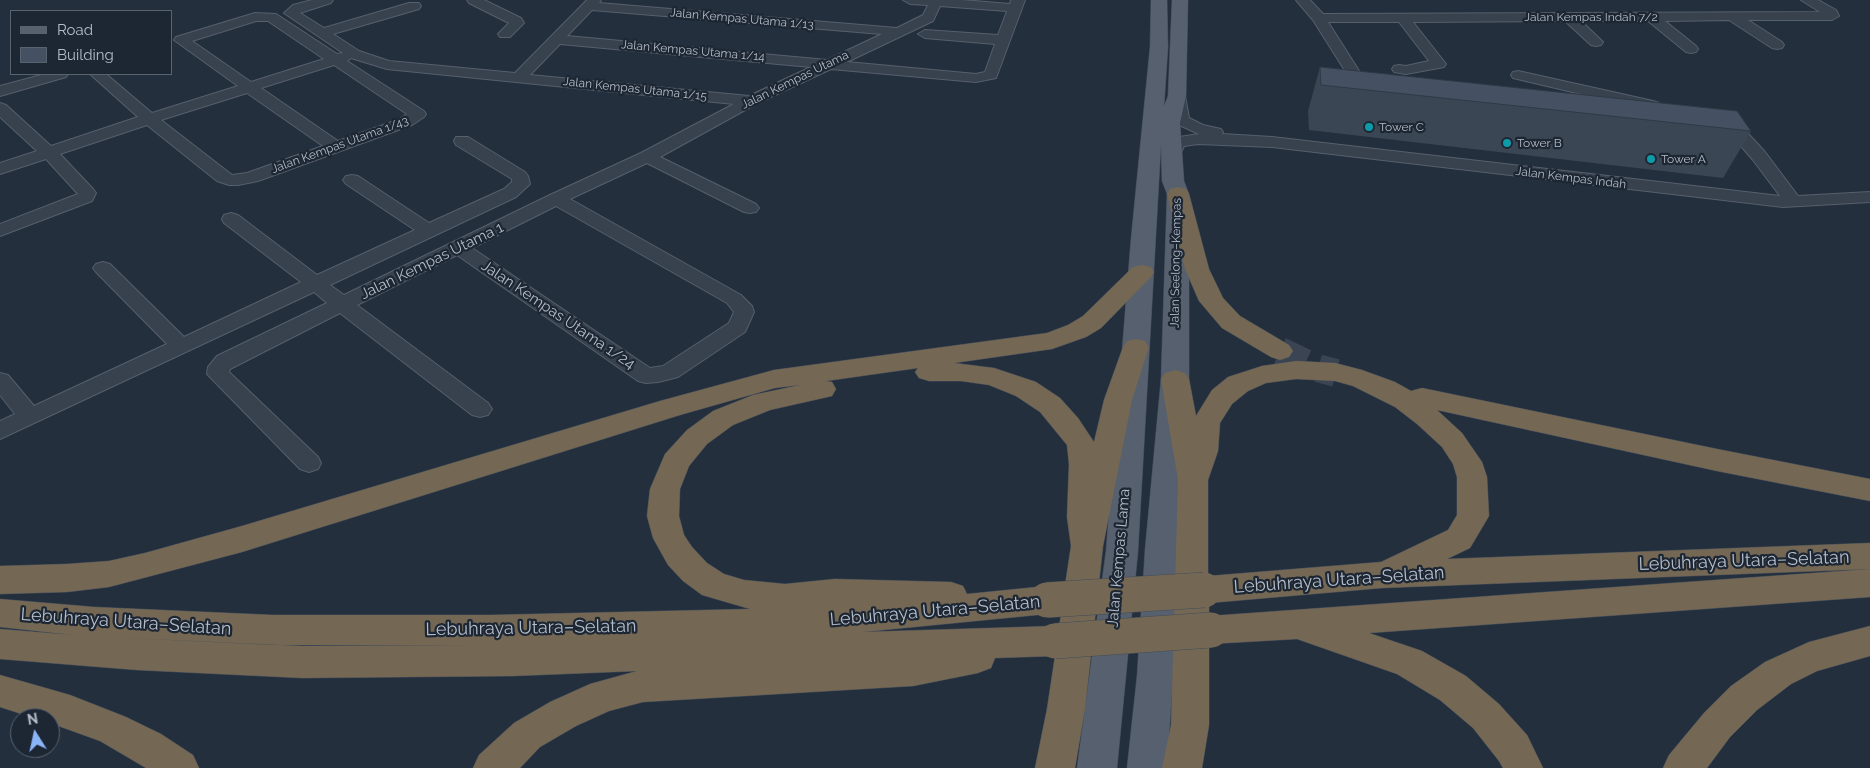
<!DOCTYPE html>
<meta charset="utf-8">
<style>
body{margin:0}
#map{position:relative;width:1870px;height:768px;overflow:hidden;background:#242f3e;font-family:Raleway,sans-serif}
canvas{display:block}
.legend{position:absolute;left:10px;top:10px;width:162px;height:65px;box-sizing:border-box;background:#1d2633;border:1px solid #59626f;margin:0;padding:6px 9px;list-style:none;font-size:15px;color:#b4bcc9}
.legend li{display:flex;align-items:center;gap:10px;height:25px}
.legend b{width:25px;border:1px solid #59626f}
.north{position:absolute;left:10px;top:708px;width:50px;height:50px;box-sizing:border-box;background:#1d2633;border:1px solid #59626f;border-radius:50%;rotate:350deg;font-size:14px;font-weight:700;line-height:20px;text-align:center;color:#b4bcc9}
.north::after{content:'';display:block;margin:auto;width:18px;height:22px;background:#8ab4f8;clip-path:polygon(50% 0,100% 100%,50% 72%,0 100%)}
</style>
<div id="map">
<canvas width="1870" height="768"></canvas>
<ul class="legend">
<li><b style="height:6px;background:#56606e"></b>Road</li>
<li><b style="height:14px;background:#455162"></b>Building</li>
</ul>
<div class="north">N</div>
</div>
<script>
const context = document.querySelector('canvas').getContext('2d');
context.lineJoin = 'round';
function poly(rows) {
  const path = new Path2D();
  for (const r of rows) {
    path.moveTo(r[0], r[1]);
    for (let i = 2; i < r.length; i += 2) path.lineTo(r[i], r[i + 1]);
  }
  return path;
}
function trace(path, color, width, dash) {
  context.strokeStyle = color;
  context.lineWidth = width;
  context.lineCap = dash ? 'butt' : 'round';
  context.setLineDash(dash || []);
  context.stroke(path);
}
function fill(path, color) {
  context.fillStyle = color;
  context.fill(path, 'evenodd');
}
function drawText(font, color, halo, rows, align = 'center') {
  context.font = font + ' Raleway,sans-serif';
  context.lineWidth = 4.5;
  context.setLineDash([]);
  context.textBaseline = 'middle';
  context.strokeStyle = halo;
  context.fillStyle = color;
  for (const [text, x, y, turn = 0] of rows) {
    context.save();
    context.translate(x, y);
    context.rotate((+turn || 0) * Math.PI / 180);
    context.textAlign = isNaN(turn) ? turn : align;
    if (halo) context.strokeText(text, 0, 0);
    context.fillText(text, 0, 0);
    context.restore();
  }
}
const highwayTunnel = poly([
 [1280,351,1314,367,1336,373]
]);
const minor = poly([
 [312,0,333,0,331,3,300,13,324,28,409,3,419,3,421,6,419,9,333,34,359,51,389,61,515,73,587,0,601,0,599,3,897,28,923,15,928,5,910,4,903,0,962,0,1010,4,1011,0,1025,0,996,78,976,82,831,69,756,104,660,157,756,204,759,208,756,212,750,213,744,212,647,163,570,199,741,295,752,306,754,312,745,332,678,377,658,382,646,383,638,381,457,255,357,305,488,403,492,409,488,415,480,417,472,415,340,313,230,369,229,372,318,457,321,463,318,469,309,472,300,469,207,374,208,367,217,356,327,303,314,292,0,439,0,421,15,414,0,395,0,373,8,375,34,406,167,344,96,272,93,268,96,264,103,262,110,264,184,337,301,282,224,223,222,219,224,215,231,213,238,215,317,275,415,230,346,184,343,180,346,176,352,175,358,176,429,223,504,189,512,182,512,179,456,145,454,141,456,137,468,137,525,172,528,176,530,184,516,197,330,285,344,295,550,195,641,153,734,104,387,69,351,58,347,61,424,111,426,114,424,117,412,125,258,181,238,185,229,185,217,181,147,125,60,154,93,189,96,193,92,201,0,236,0,224,78,194,46,159,0,174,0,163,37,151,0,117,0,103,6,105,51,146,138,117,90,74,106,74,152,113,238,86,174,40,176,37,255,13,276,14,337,54,343,53,284,13,293,5,312,0],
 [940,6,1007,11,998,35,925,30,918,34,925,38,995,44,985,72,976,74,847,62,933,21,940,6],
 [592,10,882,34,827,60,567,36,592,10],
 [256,21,268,21,324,59,251,82,192,41,256,21],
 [560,44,811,67,749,96,530,75,560,44],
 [334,65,407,114,400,119,338,141,261,88,334,65],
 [247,93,323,146,247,173,232,175,161,120,247,93],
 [556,206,727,303,734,312,729,323,663,366,650,368,472,248,556,206],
 [467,0,484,0,521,18,524,23,510,37,500,37,498,34,509,23,469,3,467,0],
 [1296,0,1310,0,1323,14,1820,12,1801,0,1818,0,1836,10,1839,16,1832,20,1748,20,1782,42,1784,45,1782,48,1777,49,1772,48,1729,20,1665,21,1696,46,1698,49,1696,52,1691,53,1686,52,1648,21,1581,21,1603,42,1601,45,1596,46,1591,45,1565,21,1413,22,1446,64,1444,67,1406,74,1394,72,1392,69,1394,66,1399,65,1406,66,1429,61,1399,22,1328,22,1361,74,1359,77,1354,78,1349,77,1313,20,1296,0],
 [1518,71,1653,101,1659,103,1661,106,1659,109,1653,111,1513,78,1511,75,1513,72,1518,71],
 [45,74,68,74,66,77,0,96,0,86,45,74],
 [1177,91,1182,93,1185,96,1189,118,1203,125,1221,129,1223,132,1222,134,1272,137,1780,196,1753,160,1730,133,1715,126,1713,123,1715,120,1721,118,1742,127,1765,152,1798,196,1870,192,1870,202,1783,207,1272,147,1198,144,1184,146,1178,159,1172,160,1166,159,1164,155,1173,138,1199,134,1177,124,1172,116,1169,96,1172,93,1177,91]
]);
const major = poly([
 [1151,0,1167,0,1168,47,1164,106,1168,96,1172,0,1188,0,1186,96,1180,123,1184,181,1189,194,1189,379,1177,550,1173,676,1167,768,1127,768,1137,676,1145,550,1161,379,1167,194,1162,181,1161,145,1138,551,1117,768,1077,768,1106,551,1131,239,1150,47,1151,0]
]);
const highway = poly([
 [1178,187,1186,189,1189,194,1209,269,1223,298,1240,316,1289,345,1293,351,1289,357,1280,360,1271,357,1222,328,1199,301,1185,269,1167,194,1170,189,1178,187],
 [1142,265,1151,267,1154,272,1151,277,1101,328,1086,337,1052,349,954,363,994,368,1036,382,1060,398,1078,418,1094,442,1104,400,1123,347,1127,341,1136,339,1145,341,1149,347,1132,400,1103,546,1085,709,1075,768,1035,768,1047,709,1055,656,995,658,991,668,978,673,913,686,643,702,609,711,576,726,540,747,520,768,473,768,479,755,514,723,550,702,590,684,637,671,513,676,302,678,137,670,0,659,0,629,73,635,0,627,0,599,94,607,273,615,491,615,750,609,702,595,683,581,668,565,653,538,647,516,650,489,665,454,687,430,713,411,753,395,800,385,775,388,680,415,242,552,109,587,67,592,0,594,0,566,67,564,109,561,145,553,242,526,660,401,774,370,1047,333,1068,325,1083,316,1133,267,1142,265],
 [918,368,915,372,919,378,929,381,961,381,989,385,1016,396,1040,412,1067,445,1069,464,1067,517,1071,546,1063,599,1059,590,1047,586,967,594,963,586,951,582,835,579,785,584,744,580,724,574,707,563,692,547,684,535,679,516,680,489,689,466,707,444,733,425,770,410,832,396,836,389,832,382,826,381,918,368],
 [1063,603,1059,627,1055,626,863,632,1047,614,1059,610,1063,603],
 [107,637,273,645,470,645,302,646,107,637],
 [1296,361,1335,363,1362,370,1395,382,1411,391,1422,388,1717,449,1870,479,1870,501,1717,471,1437,410,1462,433,1482,462,1487,477,1489,516,1470,548,1447,559,1870,543,1870,569,1382,588,1209,603,1209,616,1870,569,1870,597,1369,633,1422,651,1466,676,1499,704,1527,735,1543,768,1503,768,1499,761,1473,728,1440,700,1397,674,1297,639,1209,644,1209,725,1202,768,1162,768,1171,725,1178,480,1161,379,1165,373,1175,370,1185,373,1189,379,1196,416,1212,390,1228,377,1262,366,1296,361],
 [1296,379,1335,381,1353,386,1395,407,1417,424,1442,447,1453,464,1457,477,1457,515,1448,530,1381,562,1208,576,1208,480,1218,451,1220,423,1232,404,1248,391,1266,383,1296,379],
 [1870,626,1870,656,1817,671,1791,684,1757,710,1730,737,1707,768,1663,768,1669,755,1704,713,1731,686,1765,662,1809,642,1870,626],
 [0,675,70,695,126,717,161,734,193,755,199,768,146,768,100,741,50,723,50,718,34,718,0,707,0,675]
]);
const highwayBridge = poly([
 [1047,600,1204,590],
 [1055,641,1211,630]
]);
const wall = poly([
 [1320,67,1751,131,1723,178,1309,130,1308,111]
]);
const building = poly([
 [1320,67,1737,111,1751,131,1321,85,1320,67]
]);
const markers = [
 [1369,127,5,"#0f9aa8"],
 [1507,143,5,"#0f9aa8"],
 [1651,159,5,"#0f9aa8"]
];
const farStreetnames = [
 ["Jalan Kempas Indah 7/2",1591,17],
 ["Jalan Kempas Utama 1/13",742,19,5],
 ["Jalan Kempas Utama 1/14",693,51,5],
 ["Jalan Kempas Utama",795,80,-26],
 ["Jalan Kempas Utama 1/15",635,89,6],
 ["Jalan Kempas Utama 1/43",340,145,-20],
 ["Jalan Kempas Indah",1571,178,7],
 ["Jalan Seelong–Kempas",1176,263,-89]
];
const farPoinames = [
 ["Tower C",1379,127],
 ["Tower B",1517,143],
 ["Tower A",1661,159]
];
const streetNames = [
 ["Jalan Kempas Utama 1",432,261,-26],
 ["Jalan Kempas Utama 1/24",558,315,34],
 ["Jalan Kempas Lama",1119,558,-85]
];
const nearStreetnames = [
 ["Lebuhraya Utara–Selatan",1744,561,-2],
 ["Lebuhraya Utara–Selatan",1339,580,-4],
 ["Lebuhraya Utara–Selatan",935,611,-5],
 ["Lebuhraya Utara–Selatan",126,622,4],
 ["Lebuhraya Utara–Selatan",531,628,-1]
];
trace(highwayTunnel, '#3a4453', 28, [28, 14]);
trace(minor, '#565f6c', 2);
trace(major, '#414a57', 1);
trace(highway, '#434c59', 1);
fill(minor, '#38414e');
fill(major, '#56606e');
fill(highway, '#746855');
trace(highwayBridge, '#434c59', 36, []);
trace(highwayBridge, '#746855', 35);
fill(wall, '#3b4654');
fill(building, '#455162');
trace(building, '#303945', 1);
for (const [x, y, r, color] of markers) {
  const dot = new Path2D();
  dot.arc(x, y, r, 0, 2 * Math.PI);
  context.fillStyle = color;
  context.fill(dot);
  trace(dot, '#1d2633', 2);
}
drawText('12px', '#b4bcc9', '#1d2633', farStreetnames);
drawText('12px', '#b4bcc9', '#1d2633', farPoinames, 'left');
drawText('15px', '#b4bcc9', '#1d2633', streetNames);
drawText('18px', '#b4bcc9', '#1d2633', nearStreetnames);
</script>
